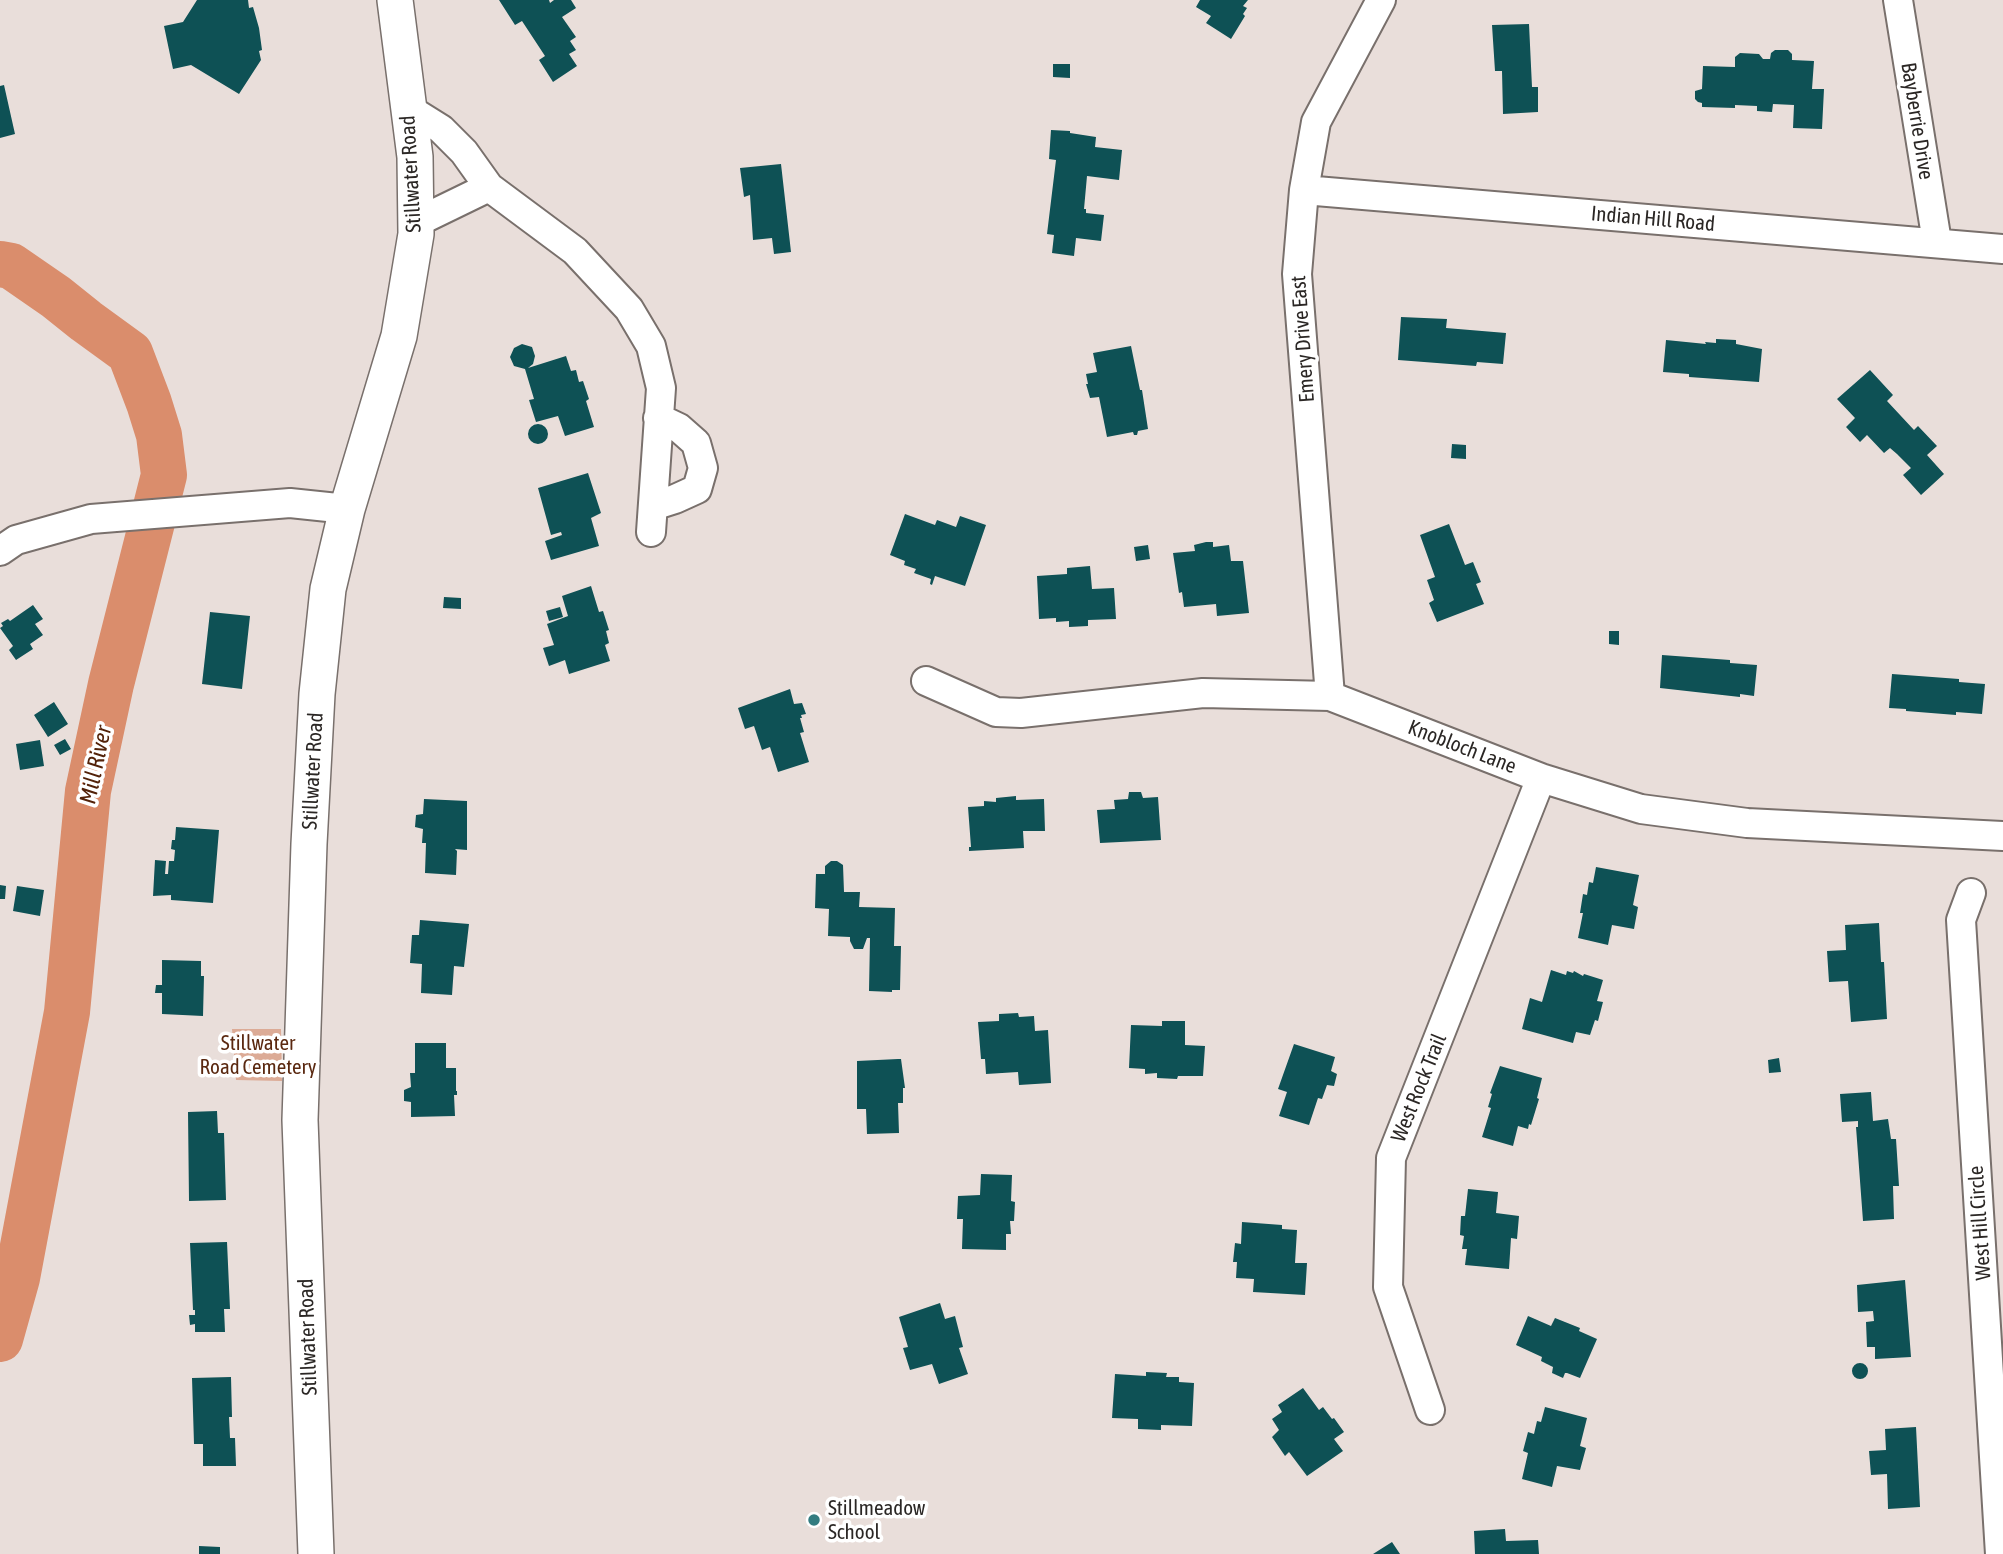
<!DOCTYPE html>
<style>
body{margin:0}
canvas{display:block;background:#e9deda}
</style>
<canvas width="2003" height="1554"></canvas>
<script>
const context = document.querySelector('canvas').getContext('2d');
context.lineJoin = 'round';
function fill(path, color) {
  context.fillStyle = color;
  context.fill(path, 'evenodd');
}
function poly(rows) {
  const path = new Path2D();
  for (const r of rows) {
    if (r.length === 3) {
      path.moveTo(r[0] + r[2], r[1]);
      path.arc(r[0], r[1], r[2], 0, 2 * Math.PI);
      continue;
    }
    path.moveTo(r[0], r[1]);
    for (let i = 2; i < r.length; i += 2) path.lineTo(r[i], r[i + 1]);
  }
  return path;
}
function trace(path, color, width, dash) {
  context.strokeStyle = color;
  context.lineWidth = width;
  context.lineCap = dash ? 'butt' : 'round';
  context.setLineDash(dash || []);
  context.stroke(path);
}
function drawText(font, color, halo, rows, align = 'center') {
  context.font = font + ' "Asap Condensed",sans-serif';
  context.lineWidth = 7;
  context.setLineDash([]);
  context.textBaseline = 'middle';
  context.strokeStyle = halo;
  context.fillStyle = color;
  for (const [text, x, y, turn = 0] of rows) {
    context.save();
    context.translate(x, y);
    context.rotate((+turn || 0) * Math.PI / 180);
    context.textAlign = isNaN(turn) ? turn : align;
    if (halo) context.strokeText(text, 0, 0);
    context.fillText(text, 0, 0);
    context.restore();
  }
}
const green = poly([
 [232,1029,281,1029,282,1081,236,1080]
]);
const river = poly([
 [0,264,11,266,56,297,86,321,130,353,149,403,159,435,164,475,111,684,88,791,67,1012,17,1278,0,1339]
]);
const building = poly([
 [197,0,248,0,249,8,253,7,259,28,262,50,259,51,261,60,239,94,191,65,173,69,164,26,183,22],
 [499,0,549,0,550,3,554,0,571,0,576,8,562,17,576,37,570,41,576,50,569,54,577,66,553,82,539,60,545,56,522,21,515,25],
 [1200,0,1248,0,1243,6,1247,8,1243,14,1245,16,1231,39,1206,23,1211,16,1196,7],
 [1529,24,1532,87,1538,87,1538,112,1503,114,1502,71,1495,71,1492,25],
 [1775,50,1788,50,1792,54,1792,60,1814,61,1812,89,1824,89,1822,129,1793,128,1794,105,1773,104,1772,112,1757,111,1757,106,1735,105,1735,108,1702,107,1702,103,1698,102,1695,99,1695,91,1702,89,1703,66,1735,67,1735,57,1740,53,1759,54,1763,59,1770,59,1771,53],
 [1053,64,1070,64,1070,78,1053,77],
 [4,85,15,134,0,138,0,86],
 [1051,130,1070,131,1070,133,1096,137,1095,147,1122,150,1119,180,1087,176,1084,209,1086,209,1086,213,1104,215,1101,241,1076,238,1074,256,1052,253,1054,235,1047,234,1056,160,1049,159],
 [781,164,791,252,774,254,772,238,753,240,750,195,744,197,740,168],
 [1401,317,1447,319,1446,328,1506,333,1503,364,1477,362,1476,366,1398,360],
 [1716,339,1736,340,1736,344,1762,349,1759,382,1689,377,1689,374,1663,372,1666,340,1706,344,1705,342,1716,343],
 [522,344,532,347,535,356,533,364,528,368,566,356,571,371,576,370,579,382,583,381,589,399,586,401,594,427,565,436,558,416,536,422,529,400,534,399,525,369,514,366,510,357,514,348],
 [1131,346,1140,390,1142,390,1148,429,1138,431,1137,435,1134,435,1133,432,1107,437,1099,397,1090,398,1086,384,1088,384,1086,374,1097,372,1093,353],
 [1870,370,1893,395,1887,401,1914,430,1918,426,1937,446,1927,455,1944,474,1921,495,1903,475,1911,468,1897,454,1890,448,1884,453,1867,435,1860,442,1846,427,1855,418,1837,399],
 [538,434,10],
 [1452,444,1466,445,1466,459,1451,458],
 [588,473,601,513,591,518,599,546,551,560,545,541,562,535,561,532,551,535,538,488],
 [905,514,935,525,937,520,956,527,960,516,986,525,965,586,935,576,932,585,930,584,931,579,914,573,916,569,904,565,905,561,890,555],
 [1449,524,1465,565,1473,562,1481,582,1476,584,1484,604,1437,622,1429,603,1434,600,1427,580,1435,577,1420,535],
 [1206,542,1213,542,1213,547,1229,545,1231,561,1243,561,1249,613,1217,616,1216,604,1184,607,1182,592,1179,593,1173,553,1195,551,1194,545],
 [1148,545,1150,559,1136,561,1134,547],
 [1090,566,1092,589,1114,588,1116,619,1088,620,1088,626,1069,627,1069,621,1056,622,1056,618,1039,619,1037,576,1067,574,1067,568],
 [591,586,599,612,603,611,609,630,606,631,609,643,605,645,610,661,569,674,565,660,549,666,543,648,554,645,547,624,568,616,562,596],
 [444,597,461,598,461,609,443,608],
 [33,605,43,619,35,624,43,635,30,644,33,649,16,660,9,650,13,646,0,628,3,626,1,623,8,619,10,621],
 [560,607,563,617,549,621,546,611],
 [210,612,250,616,242,689,202,684],
 [1609,631,1619,631,1619,645,1609,644],
 [1662,655,1730,660,1730,663,1757,665,1754,696,1740,694,1740,697,1660,688],
 [1892,674,1959,679,1959,682,1985,684,1982,714,1956,712,1956,715,1906,711,1906,709,1889,708],
 [790,689,794,704,802,703,806,714,801,715,802,718,800,718,804,732,800,733,809,762,778,772,770,747,762,750,754,726,745,729,738,708],
 [54,702,68,724,48,737,34,715],
 [65,739,71,749,60,755,54,745],
 [40,740,44,766,20,770,16,744],
 [1129,792,1141,792,1143,798,1158,797,1161,840,1100,843,1097,810,1115,809,1114,800,1128,799],
 [1016,796,1016,800,1044,799,1045,831,1023,831,1024,848,969,851,969,847,971,847,968,807,984,806,984,801,996,802,996,798],
 [424,799,467,801,467,850,455,849,457,851,456,875,425,873,426,843,422,843,423,829,415,827,416,815,423,814],
 [176,827,219,830,213,903,171,900,171,895,153,896,155,860,166,861,165,874,168,874,169,861,174,861,175,850,171,849,172,840,175,840],
 [831,861,837,861,843,865,844,892,860,892,859,907,895,908,894,946,901,946,900,990,892,990,892,992,869,991,870,938,867,938,863,949,854,949,850,941,850,937,828,936,829,909,815,908,816,874,825,874,825,866],
 [1596,867,1639,875,1633,905,1638,907,1634,929,1612,925,1608,945,1578,938,1583,913,1580,913,1583,894,1587,895,1589,882,1593,883],
 [0,885,6,886,5,899,0,899],
 [17,886,44,890,40,916,13,911],
 [420,920,469,924,464,967,454,966,452,995,421,993,422,964,410,963,412,935,419,935],
 [1879,923,1881,962,1884,962,1887,1019,1851,1022,1848,981,1829,982,1827,951,1846,950,1845,925],
 [162,960,201,961,201,976,204,976,203,1016,162,1014,162,993,155,993,156,985,162,985],
 [1551,970,1566,975,1567,971,1573,973,1574,971,1583,976,1584,974,1603,980,1597,1001,1603,1002,1598,1021,1595,1020,1590,1035,1576,1032,1573,1043,1522,1029,1530,998,1542,1002],
 [1018,1013,1019,1017,1034,1016,1035,1031,1048,1030,1051,1083,1019,1085,1018,1072,986,1074,985,1059,981,1059,978,1022,999,1021,999,1014],
 [1162,1021,1185,1021,1185,1045,1205,1046,1203,1076,1178,1076,1177,1079,1157,1078,1157,1073,1145,1074,1145,1069,1129,1068,1131,1025,1162,1026],
 [415,1043,446,1043,446,1068,456,1068,456,1091,457,1091,457,1095,454,1095,455,1116,411,1117,411,1102,404,1101,404,1090,411,1087,410,1073,415,1073],
 [1294,1044,1335,1057,1331,1071,1337,1074,1334,1086,1327,1085,1322,1099,1318,1098,1309,1125,1279,1116,1287,1092,1278,1089],
 [1779,1058,1781,1072,1769,1073,1768,1060],
 [898,1059,901,1059,905,1088,903,1088,903,1103,898,1103,899,1133,867,1134,866,1109,857,1109,857,1061],
 [1500,1066,1542,1078,1537,1098,1539,1099,1531,1125,1529,1124,1528,1129,1518,1126,1513,1146,1482,1137,1491,1108,1488,1107,1492,1094,1490,1093],
 [1871,1092,1873,1121,1888,1119,1891,1139,1896,1139,1899,1186,1893,1186,1894,1219,1863,1221,1856,1127,1858,1127,1858,1121,1842,1122,1840,1094],
 [217,1111,218,1133,224,1133,226,1200,189,1201,188,1112],
 [981,1174,1012,1175,1011,1201,1015,1202,1014,1221,1010,1221,1011,1234,1006,1234,1006,1250,962,1249,963,1219,957,1219,958,1196,980,1195],
 [1468,1189,1498,1192,1496,1213,1519,1216,1517,1239,1511,1238,1509,1269,1465,1265,1467,1249,1462,1249,1464,1236,1460,1235,1461,1216,1465,1216],
 [1242,1222,1282,1225,1282,1229,1297,1230,1295,1263,1307,1263,1305,1295,1253,1292,1254,1279,1236,1278,1237,1262,1233,1262,1235,1243,1241,1244],
 [227,1242,230,1309,224,1309,225,1332,195,1332,195,1324,190,1325,189,1315,195,1315,195,1310,193,1310,190,1243],
 [1905,1280,1911,1357,1875,1359,1875,1347,1867,1347,1866,1322,1874,1321,1873,1311,1858,1312,1857,1285],
 [940,1303,945,1319,955,1316,963,1347,959,1348,968,1374,939,1384,932,1364,910,1370,903,1348,908,1347,899,1317],
 [1528,1316,1551,1326,1555,1318,1580,1328,1579,1331,1597,1339,1580,1378,1567,1373,1565,1373,1563,1378,1552,1373,1553,1367,1541,1361,1542,1357,1516,1345],
 [1860,1371,8],
 [1146,1372,1167,1373,1166,1377,1179,1377,1179,1382,1194,1383,1192,1426,1161,1425,1161,1430,1138,1429,1138,1419,1112,1418,1115,1374,1146,1376],
 [231,1377,232,1417,229,1417,230,1438,235,1438,236,1466,203,1466,203,1444,194,1444,192,1378],
 [1303,1388,1319,1410,1323,1407,1332,1419,1334,1418,1344,1432,1334,1439,1343,1451,1307,1476,1289,1452,1285,1456,1272,1437,1279,1430,1272,1419,1282,1412,1278,1405],
 [1545,1407,1587,1418,1580,1446,1586,1448,1580,1470,1557,1466,1552,1487,1522,1479,1528,1453,1523,1451,1528,1432,1534,1434,1537,1421,1541,1422],
 [1916,1427,1920,1507,1888,1509,1887,1474,1871,1475,1869,1451,1886,1450,1885,1429],
 [1505,1529,1506,1541,1538,1540,1539,1554,1475,1554,1474,1531],
 [1392,1542,1400,1554,1373,1554],
 [199,1546,220,1547,220,1554,199,1554]
]);
const minor = poly([
 [1898,0,1937,242],
 [409,109,441,129,464,152,489,187,575,251,629,309,651,346,661,388,651,532],
 [1304,190,2003,249],
 [415,223,489,187],
 [653,506,675,499,697,489,703,468,696,443,679,428,658,418],
 [0,551,16,540,91,519,290,503,347,509],
 [926,681,996,712,1021,713,1203,693,1330,696,1541,778,1641,809,1747,823,2003,836],
 [1330,696,1297,274,1304,190,1316,122,1381,0],
 [1971,893,1961,920,2000,1554],
 [1430,1410,1388,1287,1391,1158,1541,778]
]);
const major = poly([
 [316,1554,300,1120,309,844,317,694,328,589,347,509,399,336,416,234,415,157,395,0]
]);
const markers = [
 [814,1520,7,"#337c80"]
];
const streetNames = [
 ["Bayberrie Drive",1917,121,81],
 ["Stillwater Road",411,174,-93],
 ["Indian Hill Road",1653,219,5],
 ["Emery Drive East",1303,339,-94],
 ["Knobloch Lane",1462,747,21],
 ["Stillwater Road",313,771,-87],
 ["West Rock Trail",1419,1088,-68],
 ["West Hill Circle",1980,1223,-94],
 ["Stillwater Road",308,1337,-92]
];
const parkNames = [
 ["Stillwater",258,1043],
 ["Road Cemetery",258,1067]
];
const poiNames = [
 ["Stillmeadow",828,1508],
 ["School",828,1532]
];
const waterNames = [
 ["Mill River",96,765,-78]
];
fill(green, '#dcab96');
trace(river, '#da8d6c', 46);
fill(building, '#0e5155');
trace(minor, '#79706c', 32);
trace(major, '#79706c', 38);
trace(minor, '#fff', 28);
trace(major, '#fff', 35);
for (const [x, y, r, color] of markers) {
  const dot = new Path2D();
  dot.arc(x, y, r, 0, 2 * Math.PI);
  context.fillStyle = color;
  context.fill(dot);
  trace(dot, '#fff', 2.5);
}
drawText('21px', '#2b2725', '#fff', streetNames);
drawText('21px', '#5a2810', '#fff', parkNames);
drawText('21px', '#2b2725', '#fff', poiNames, 'left');
drawText('italic 23px', '#532209', '#fff', waterNames);
</script>
